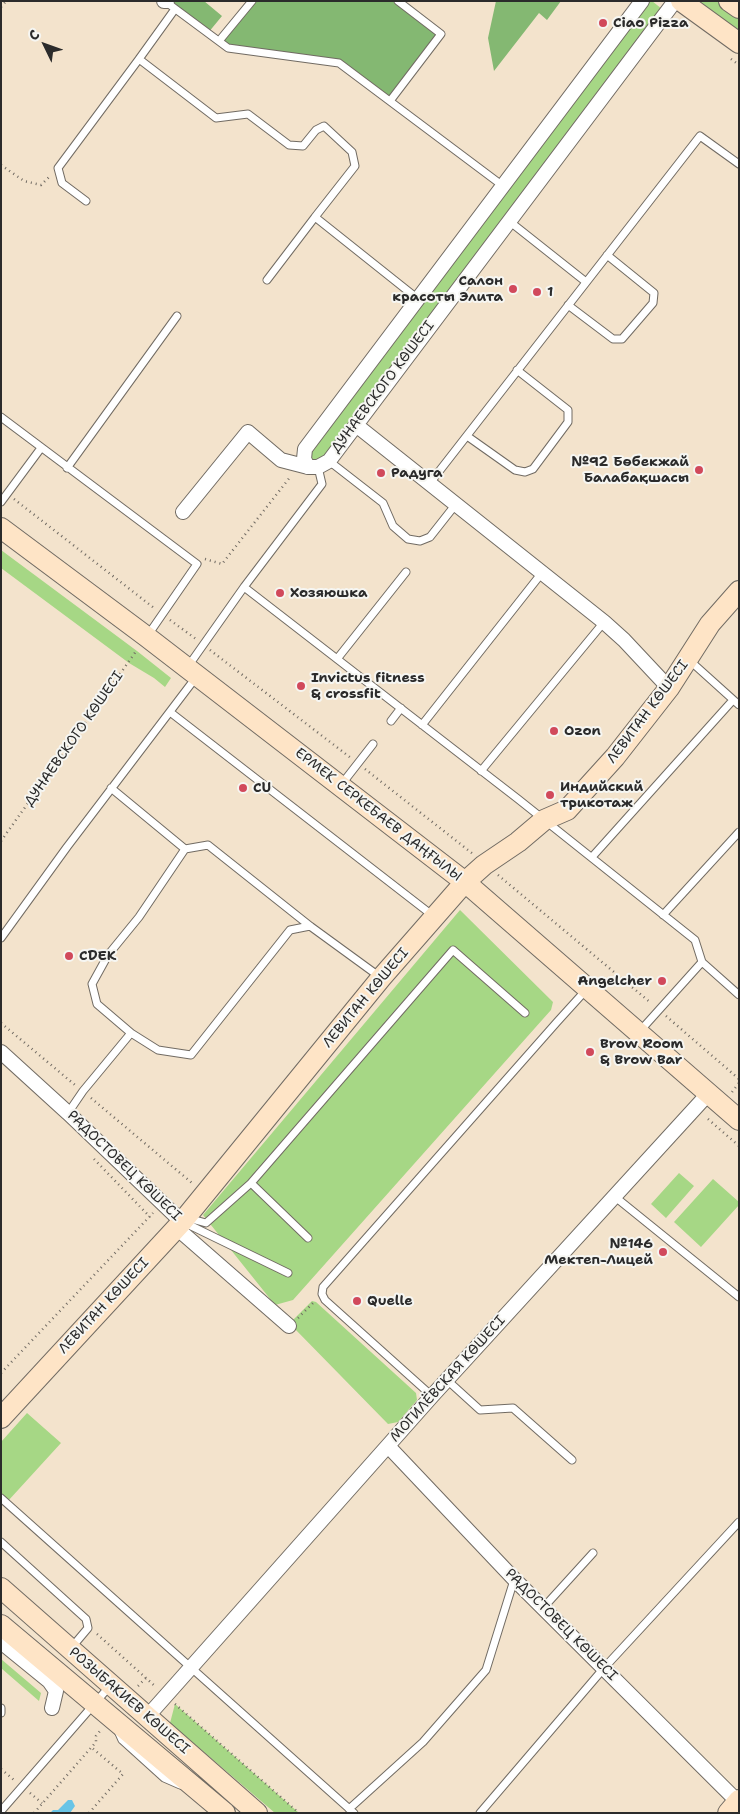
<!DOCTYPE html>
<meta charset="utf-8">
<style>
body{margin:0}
#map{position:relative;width:740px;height:1814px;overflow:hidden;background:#f3e3cc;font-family:"Shantell Sans",sans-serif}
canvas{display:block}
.frame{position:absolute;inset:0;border:2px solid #2b2b2b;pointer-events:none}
.north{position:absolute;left:20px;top:20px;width:50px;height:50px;-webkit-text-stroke:4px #f6f6f2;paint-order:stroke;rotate:312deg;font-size:14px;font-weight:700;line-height:20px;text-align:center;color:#2b2b2b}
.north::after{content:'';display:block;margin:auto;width:18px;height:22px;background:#2b2b2b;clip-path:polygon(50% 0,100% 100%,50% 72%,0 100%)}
</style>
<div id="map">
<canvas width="740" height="1814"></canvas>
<div class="frame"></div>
<div class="north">С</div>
</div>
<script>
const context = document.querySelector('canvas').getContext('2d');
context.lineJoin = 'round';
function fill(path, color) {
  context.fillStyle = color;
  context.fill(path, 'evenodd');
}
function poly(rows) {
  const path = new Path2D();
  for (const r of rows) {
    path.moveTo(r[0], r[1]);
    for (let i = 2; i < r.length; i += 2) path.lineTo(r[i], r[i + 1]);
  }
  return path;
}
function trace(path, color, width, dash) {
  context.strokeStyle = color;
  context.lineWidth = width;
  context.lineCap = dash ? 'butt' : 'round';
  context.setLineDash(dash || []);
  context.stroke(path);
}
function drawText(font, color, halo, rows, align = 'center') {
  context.font = font + ' "Shantell Sans",sans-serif';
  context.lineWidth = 4;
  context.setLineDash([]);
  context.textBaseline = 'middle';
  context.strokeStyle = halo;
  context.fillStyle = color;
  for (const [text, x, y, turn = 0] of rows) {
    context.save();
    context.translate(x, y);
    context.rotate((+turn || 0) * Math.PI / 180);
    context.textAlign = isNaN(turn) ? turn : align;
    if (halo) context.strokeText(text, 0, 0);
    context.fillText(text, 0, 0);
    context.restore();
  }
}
const green = poly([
 [648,1,652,1,662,9,329,461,308,467,305,449],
 [697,1,719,1,739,16,739,33],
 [1,550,137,651,171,678,165,687,154,678,129,663,1,568],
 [460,910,553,1002,551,1010,293,1300,275,1305,203,1215],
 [679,1173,694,1186,666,1218,651,1204],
 [713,1179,739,1202,739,1205,701,1247,674,1222],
 [312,1301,316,1302,416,1393,417,1400,398,1422,388,1424,294,1328,293,1320],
 [27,1413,61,1443,8,1501,1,1494,1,1442],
 [1,1659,41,1693,39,1701,1,1668],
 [175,1704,299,1813,275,1813,170,1723]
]);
const forest = poly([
 [167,1,204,1,222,16,208,33],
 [252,1,399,1,445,35,392,103,339,63,228,48,219,41],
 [496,1,561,1,547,20,539,13,494,71,488,38]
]);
const water = poly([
 [68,1800,72,1800,75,1806,70,1813,50,1813,53,1810,58,1810]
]);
const path = poly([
 [1,7,6,1],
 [731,59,739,65],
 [1,165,24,181,41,185,50,176],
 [14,499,154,608],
 [205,559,222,564,291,476],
 [170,620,196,639],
 [210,650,351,758],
 [365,769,473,854],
 [1,841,137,650],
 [498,875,651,1003],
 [666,1016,739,1079],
 [1,1023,75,1085],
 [732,1092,739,1083],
 [91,1098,192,1183],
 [708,1119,739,1146],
 [94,1159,150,1217],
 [298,1318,315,1301],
 [1,1373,153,1213],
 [97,1634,156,1687],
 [138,1686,146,1678],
 [175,1704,299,1813],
 [1,1769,14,1780],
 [30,1793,42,1803],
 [34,1813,96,1742,96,1736,100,1731],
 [89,1813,123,1774,91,1747]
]);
const lane = poly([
 [166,2,228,48,339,63,503,186],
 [219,41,252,1],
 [139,59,175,9],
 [390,101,441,34,398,1],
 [86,201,62,183,58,168,139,59,216,118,248,114,289,145,303,146,316,130,324,126,352,152,355,166,315,217,418,299],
 [509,221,586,282],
 [267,280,315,217],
 [568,305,613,339,622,339,653,303,654,293,607,255],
 [1,417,197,564,148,635],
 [467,436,515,470,525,472,533,469,568,422,568,410,517,370],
 [329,461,383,503,393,526,408,539,420,541,430,537,456,504],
 [67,468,177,316],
 [430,483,700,136,739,164],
 [1,502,41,448],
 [244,587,518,799,695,940,702,962,739,995],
 [337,659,406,572],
 [688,659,739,705],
 [189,665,244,587,322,484,318,467],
 [170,712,432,915],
 [391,721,401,708],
 [422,725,541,574],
 [481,771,604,622],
 [341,785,373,744],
 [111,788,185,849],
 [592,857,733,700],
 [663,915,739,832],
 [1,938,67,847,197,676],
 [640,1031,702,962],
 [131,1033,158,1050,191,1055,290,930,310,926],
 [68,1113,83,1091,131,1033,97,1004,92,984,108,955,139,917,185,849,208,845,310,926,380,977],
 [251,1183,453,950,525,1013],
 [614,1196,739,1297],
 [188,1218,206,1223,251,1183,308,1238],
 [183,1222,288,1273],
 [447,1380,480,1410,513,1408,572,1460],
 [432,1396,325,1300,322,1294,323,1287,557,1022,586,990],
 [1,1498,354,1813],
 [1,1542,86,1619,88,1628,72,1647],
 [543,1608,593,1553],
 [1,1708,1,1713],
 [118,1731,122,1740,164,1778,180,1785],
 [349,1809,423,1742,486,1670,514,1580],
 [1,1811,109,1687],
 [480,1813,604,1668,739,1522]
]);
const street = poly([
 [164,1,167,1],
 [642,1,305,449,304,459,308,467,318,467,329,461,675,1],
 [356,425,604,622,624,640,669,688],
 [183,512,248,432,281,460,308,467],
 [1,1052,68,1113,182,1222],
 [179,1230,289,1326],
 [388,1446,515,1580,737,1801],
 [1,1642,49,1681,56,1691,52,1708],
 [147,1717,432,1396,708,1094]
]);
const secondary = poly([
 [681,1,739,43],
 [729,1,739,8],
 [1,528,147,637,465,882,739,1120],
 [1,1418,182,1222,381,978,465,882,484,865,518,842,544,820,567,810,615,757,669,688,710,624,739,591],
 [1,1588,257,1813],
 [1,1625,225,1813],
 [728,1813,739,1800]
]);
const markers = [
 [603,23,5,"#d1495b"],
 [513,289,5,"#d1495b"],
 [537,292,5,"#d1495b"],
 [699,470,5,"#d1495b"],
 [381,473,5,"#d1495b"],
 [280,593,5,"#d1495b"],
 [301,686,5,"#d1495b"],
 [554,731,5,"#d1495b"],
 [243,788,5,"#d1495b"],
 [550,795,5,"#d1495b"],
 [69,956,5,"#d1495b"],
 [662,981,5,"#d1495b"],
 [590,1052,5,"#d1495b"],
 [663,1252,5,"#d1495b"],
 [357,1301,5,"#d1495b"]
];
const poiNames = [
 ["Ciao Pizza",613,23],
 ["Салон",503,281,"right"],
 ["красоты Элита",503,297,"right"],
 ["1",547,292],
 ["№92 Бөбекжай",689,462,"right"],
 ["Балабақшасы",689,478,"right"],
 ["Радуга",391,473],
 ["Хозяюшка",290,593],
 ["Invictus fitness",311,678],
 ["& crossfit",311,694],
 ["Ozon",564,731],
 ["Индийский",560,787],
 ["трикотаж",560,803],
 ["CU",253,788],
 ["CDEK",79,956],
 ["Angelcher",652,981,"right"],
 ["Brow Room",600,1044],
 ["& Brow Bar",600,1060],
 ["№146",653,1244,"right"],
 ["Мектеп-Лицей",653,1260,"right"],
 ["Quelle",367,1301]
];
const streetNames = [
 ["ДУНАЕВСКОГО КӨШЕСІ",383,387,-53],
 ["ЛЕВИТАН КӨШЕСІ",648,712,-53],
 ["ДУНАЕВСКОГО КӨШЕСІ",74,739,-55],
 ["ЕРМЕК СЕРКЕБАЕВ ДАҢҒЫЛЫ",378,815,38],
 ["ЛЕВИТАН КӨШЕСІ",366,998,-50],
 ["РАДОСТОВЕЦ КӨШЕСІ",124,1166,44],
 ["ЛЕВИТАН КӨШЕСІ",104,1306,-47],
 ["МОГИЛЁВСКАЯ КӨШЕСІ",448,1379,-48],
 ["РАДОСТОВЕЦ КӨШЕСІ",561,1625,45],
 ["РОЗЫБАКИЕВ КӨШЕСІ",129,1701,41]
];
fill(green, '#a6d785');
fill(forest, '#84b872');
fill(water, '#68c4e6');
trace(lane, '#716b63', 9);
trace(street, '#716b63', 16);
trace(secondary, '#716b63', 22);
trace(path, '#716b63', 2.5, [1, 4]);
trace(lane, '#fff', 7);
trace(street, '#fff', 14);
trace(secondary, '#fee4c6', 20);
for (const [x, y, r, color] of markers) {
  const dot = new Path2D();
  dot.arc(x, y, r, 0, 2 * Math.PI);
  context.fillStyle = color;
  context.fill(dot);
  trace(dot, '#f6f6f2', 2);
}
drawText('bold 14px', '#2b2b2b', '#f6f6f2', poiNames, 'left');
drawText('14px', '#2b2b2b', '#f6f6f2', streetNames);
</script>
